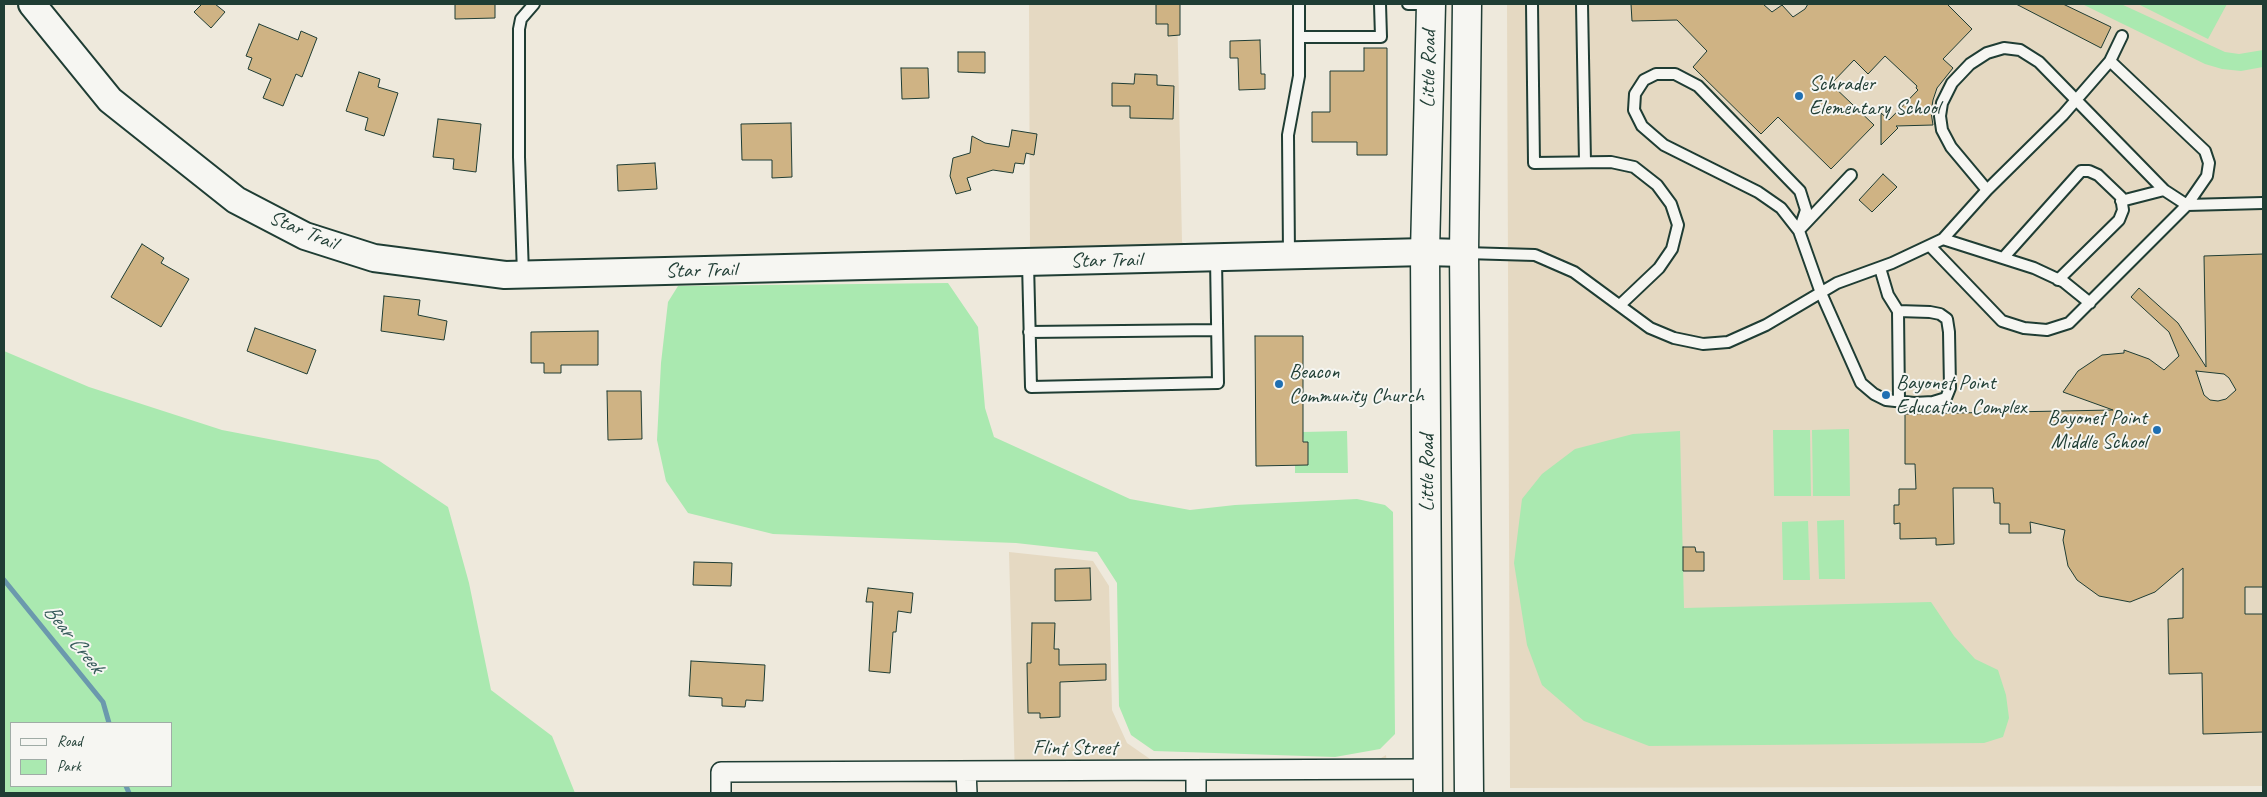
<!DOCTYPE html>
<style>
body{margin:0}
#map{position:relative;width:2267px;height:797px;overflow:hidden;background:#eee9dc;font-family:Caveat,sans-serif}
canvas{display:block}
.frame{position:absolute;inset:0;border:5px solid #1f3d34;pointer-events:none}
.legend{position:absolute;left:10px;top:722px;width:162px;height:65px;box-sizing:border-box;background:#f6f6f2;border:1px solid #a0aca6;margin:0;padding:6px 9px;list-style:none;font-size:15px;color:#1f3d34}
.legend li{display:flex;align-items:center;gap:10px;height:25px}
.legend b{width:25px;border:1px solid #a0aca6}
</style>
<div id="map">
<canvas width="2267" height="797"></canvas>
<div class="frame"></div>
<ul class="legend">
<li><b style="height:6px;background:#f6f6f2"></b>Road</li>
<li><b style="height:14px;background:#aae9b0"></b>Park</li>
</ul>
</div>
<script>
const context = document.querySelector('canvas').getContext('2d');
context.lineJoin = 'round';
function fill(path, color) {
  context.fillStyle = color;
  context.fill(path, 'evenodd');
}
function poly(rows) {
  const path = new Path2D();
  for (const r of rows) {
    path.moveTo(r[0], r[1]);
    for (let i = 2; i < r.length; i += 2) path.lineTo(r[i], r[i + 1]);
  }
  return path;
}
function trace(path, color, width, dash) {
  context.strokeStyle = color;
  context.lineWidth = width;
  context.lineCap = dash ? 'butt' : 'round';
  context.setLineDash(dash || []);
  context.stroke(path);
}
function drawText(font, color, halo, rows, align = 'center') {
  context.font = font + ' Caveat,sans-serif';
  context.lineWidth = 4;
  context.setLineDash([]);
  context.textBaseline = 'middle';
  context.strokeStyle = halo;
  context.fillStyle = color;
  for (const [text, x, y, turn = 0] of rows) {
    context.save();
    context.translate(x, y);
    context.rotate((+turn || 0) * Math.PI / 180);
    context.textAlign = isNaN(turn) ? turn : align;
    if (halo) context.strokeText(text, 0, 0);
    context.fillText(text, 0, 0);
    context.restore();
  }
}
const built = poly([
 [1029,4,1177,4,1182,242,1189,249,1030,253],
 [1507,4,2263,4,2263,786,1510,788],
 [1009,552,1093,561,1109,586,1112,710,1127,743,1150,759,1335,766,1381,758,1386,755,1388,778,1015,780]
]);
const green = poly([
 [2082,4,2121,4,2225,52,2239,54,2263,50,2263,67,2241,71,2222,69,2205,64],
 [2138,4,2227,4,2208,39],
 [948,283,978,327,985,408,994,437,1130,499,1190,510,1235,505,1357,499,1385,505,1393,512,1395,734,1380,749,1335,757,1154,751,1131,735,1119,706,1117,583,1097,552,1016,543,773,534,688,513,666,481,657,440,661,363,668,302,678,286],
 [4,351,89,387,222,430,378,460,448,507,469,583,491,690,552,736,575,793,4,793],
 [11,723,171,723,171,786,11,786],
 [1849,429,1850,496,1813,496,1812,430],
 [1773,430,1810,430,1811,496,1774,496],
 [1347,431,1348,473,1295,473,1295,465,1308,465,1308,442,1304,442,1303,432],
 [1680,431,1684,608,1931,602,1954,636,1975,659,1998,670,2006,695,2009,718,2003,737,1984,743,1649,746,1584,721,1542,685,1527,645,1514,563,1522,499,1542,474,1575,449,1633,434],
 [1844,520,1845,579,1819,579,1817,521],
 [1808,521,1810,580,1783,580,1782,522]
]);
const stream = poly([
 [4,580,103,702,109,723],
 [126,786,129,793]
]);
const building = poly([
 [202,4,215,4,225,12,211,28,194,12,202,4],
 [455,4,495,4,495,18,455,19,455,4],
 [1156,4,1180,4,1180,35,1168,36,1168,24,1156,24,1156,4],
 [1631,4,1763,4,1772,12,1782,5,1793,17,1805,9,1808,4,1947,4,1972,29,1943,59,1953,68,1937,88,1933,100,1931,112,1933,125,1896,126,1898,128,1881,145,1881,113,1889,120,1918,90,1916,88,1917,86,1885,56,1868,74,1854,60,1831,84,1874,125,1831,169,1778,117,1761,134,1693,67,1707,51,1677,20,1632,21,1631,4],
 [2016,4,2063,4,2111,27,2101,48,2016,4],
 [259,24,298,40,301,31,317,38,302,77,296,74,283,106,263,98,271,79,248,69,252,58,246,56,259,24],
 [1260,40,1261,74,1265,74,1265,89,1239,90,1238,58,1230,58,1230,41,1260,40],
 [1364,48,1387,48,1387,155,1357,155,1357,142,1312,142,1312,112,1330,112,1330,71,1364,71,1364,48],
 [958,52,985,52,985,73,958,72,958,52],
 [901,68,928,68,929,98,902,99,901,68],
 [359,72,380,79,378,87,398,93,384,136,365,130,368,118,346,111,359,72],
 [1135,74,1157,75,1157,85,1174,86,1173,119,1130,118,1130,106,1112,106,1112,83,1134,84,1135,74],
 [438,119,481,124,476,172,453,169,454,159,433,157,438,119],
 [791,123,792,177,772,178,772,160,742,160,741,124,791,123],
 [1012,130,1037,134,1034,155,1026,153,1024,164,1015,163,1013,173,993,170,967,178,971,190,956,194,950,176,953,158,970,153,972,136,985,143,1009,147,1012,130],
 [655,163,657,189,618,191,617,165,655,163],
 [1883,174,1897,187,1872,212,1859,200,1883,174],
 [142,244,164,258,161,263,189,279,161,327,111,297,142,244],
 [2263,254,2263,587,2245,587,2245,614,2263,614,2263,732,2203,734,2202,673,2169,674,2168,619,2183,618,2183,568,2155,592,2130,602,2099,596,2077,580,2068,566,2063,540,2065,530,2030,522,2031,533,2009,533,2009,524,2000,524,2000,503,1994,503,1993,488,1953,488,1954,544,1936,545,1936,538,1900,539,1900,523,1894,524,1894,505,1899,505,1899,489,1916,489,1915,464,1905,464,1905,414,2113,410,2063,392,2078,371,2102,355,2124,353,2124,350,2149,359,2164,370,2179,356,2169,332,2131,297,2139,288,2178,323,2206,367,2204,256,2263,254],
 [2196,371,2224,374,2229,378,2236,390,2226,399,2218,401,2210,400,2204,395,2196,371],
 [384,296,420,300,418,315,447,321,444,340,381,331,384,296],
 [255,328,316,350,307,374,247,351,255,328],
 [598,331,598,365,561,365,561,373,544,373,544,363,531,363,531,332,598,331],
 [1255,336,1303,336,1303,442,1308,442,1308,465,1256,466,1255,336],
 [607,391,641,391,642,439,608,440,607,391],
 [1683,547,1695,547,1696,552,1704,552,1704,571,1683,571,1683,547],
 [694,562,732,563,731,586,693,585,694,562],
 [1090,568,1091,600,1055,601,1055,569,1090,568],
 [868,588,913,593,911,613,898,611,896,632,893,632,890,673,869,671,873,602,866,602,868,588],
 [1032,623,1055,623,1054,649,1059,649,1059,665,1106,664,1106,680,1060,682,1060,717,1040,718,1040,713,1028,713,1027,663,1031,663,1032,623],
 [691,661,765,665,763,701,746,700,745,707,722,706,722,698,689,696,691,661]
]);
const lane = poly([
 [1408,4,1430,4],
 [1532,4,1534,163,1611,162,1634,167,1657,185,1671,204,1678,225,1672,249,1659,268,1620,305],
 [1582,4,1585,162],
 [1299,37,1381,37,1380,4],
 [2110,61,2122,36],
 [1987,190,1951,147,1942,130,1940,116,1942,103,1952,83,1970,64,1987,53,2004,48,2020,50,2039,62,2164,190,2187,205,2263,203],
 [2121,201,2164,190],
 [1801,228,1851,175],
 [1799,231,1806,210,1800,191,1698,86,1675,74,1656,74,1644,80,1635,94,1634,110,1642,126,1664,145,1758,192,1781,208,1799,231,1821,293,1861,383,1874,394,1886,400,1914,403,1933,402,1946,398,1950,388,1949,332,1947,319,1940,314,1930,312,1898,311,1888,295,1880,268],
 [1943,239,2034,268,2064,282,2090,303],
 [1465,253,1535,255,1574,272,1650,328,1674,338,1703,344,1728,342,1766,325,1837,283,1892,263,1943,239,1987,190,2063,115,2110,61,2205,151,2209,163,2207,176,2187,205,2069,323,2047,330,2024,328,2002,321,1930,246],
 [1289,255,1288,135,1299,76,1299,4],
 [2004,257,2081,171,2089,171,2098,175,2121,197,2123,210,2119,220,2058,280],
 [1028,263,1031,387,1218,383,1216,259],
 [523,274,519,157,519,29,521,19,534,4],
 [1898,311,1899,401],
 [1029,332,1217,330]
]);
const street = poly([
 [1196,770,1196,793],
 [966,771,967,793],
 [721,793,721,772,1428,769]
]);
const secondary = poly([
 [32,4,110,100,236,200,305,236,374,258,505,275,1425,252,1464,253]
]);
const primary = poly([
 [1467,4,1464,253,1469,793],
 [1428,793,1425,252,1431,4]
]);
const markers = [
 [1799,96,5,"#1f6fb2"],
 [1279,384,5,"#1f6fb2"],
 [1886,395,5,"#1f6fb2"],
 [2157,430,5,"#1f6fb2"]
];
const streetNames = [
 ["Little Road",1429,69,-89],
 ["Star Trail",303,231,23],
 ["Star Trail",1106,261,-1],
 ["Star Trail",701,271,-1],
 ["Little Road",1427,473,-90],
 ["Flint Street",1075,748]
];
const poiNames = [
 ["Schrader",1809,84],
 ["Elementary School",1809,108],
 ["Beacon",1289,372],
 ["Community Church",1289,396],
 ["Bayonet Point",1896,383],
 ["Education Complex",1896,407],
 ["Bayonet Point",2147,418,"right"],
 ["Middle School",2147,442,"right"]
];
const waterNames = [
 ["Bear Creek",73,639,51]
];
fill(built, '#e5d9c2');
fill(green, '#aae9b0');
trace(stream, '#6b99ad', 5);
fill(building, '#cfb384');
trace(building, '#1f3d34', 1);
trace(lane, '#1f3d34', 14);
trace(street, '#1f3d34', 22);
trace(secondary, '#1f3d34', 30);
trace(primary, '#1f3d34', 31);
trace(lane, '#f6f6f2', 10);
trace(street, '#f6f6f2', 19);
trace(secondary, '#f6f6f2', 26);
trace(primary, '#f6f6f2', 28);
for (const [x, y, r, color] of markers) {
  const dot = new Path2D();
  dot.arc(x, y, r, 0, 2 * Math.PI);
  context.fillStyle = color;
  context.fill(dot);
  trace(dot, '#f6f6f2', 2);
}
drawText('21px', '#1f3d34', '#f6f6f2', streetNames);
drawText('21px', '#1f3d34', '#f6f6f2', poiNames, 'left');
drawText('italic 22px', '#385c5c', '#f6f6f2', waterNames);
</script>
